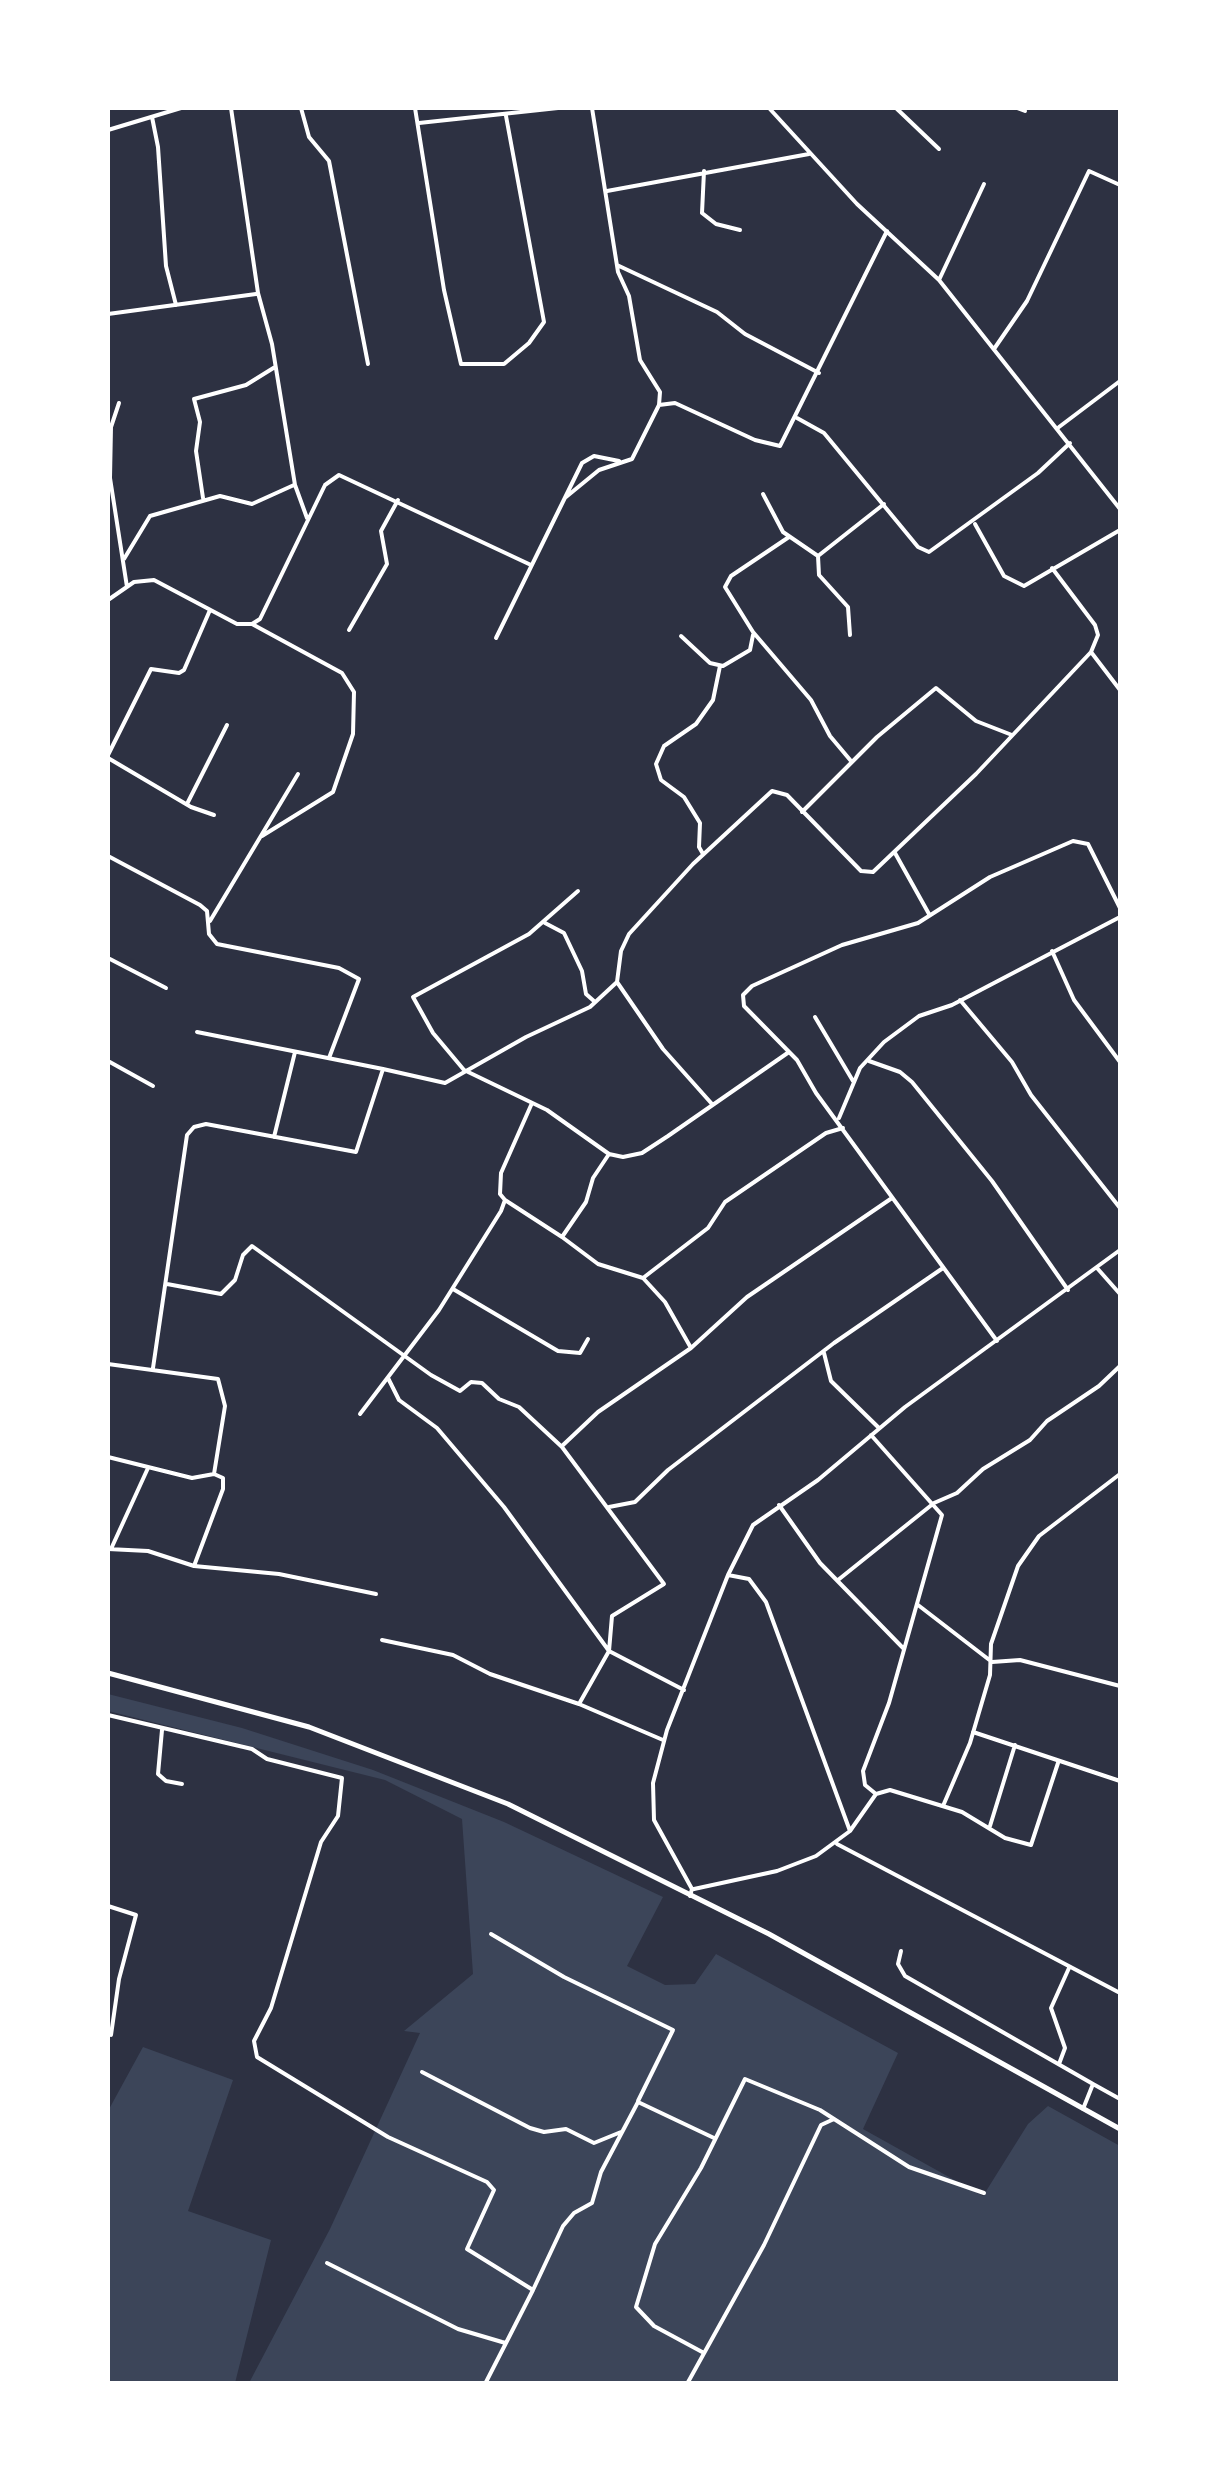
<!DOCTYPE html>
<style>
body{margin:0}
#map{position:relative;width:1228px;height:2491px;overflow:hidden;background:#2d3142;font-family:"Roboto Condensed",sans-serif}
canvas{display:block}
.frame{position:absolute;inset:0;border:110px solid #fff;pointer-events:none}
</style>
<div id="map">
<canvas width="1228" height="2491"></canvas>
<div class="frame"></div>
</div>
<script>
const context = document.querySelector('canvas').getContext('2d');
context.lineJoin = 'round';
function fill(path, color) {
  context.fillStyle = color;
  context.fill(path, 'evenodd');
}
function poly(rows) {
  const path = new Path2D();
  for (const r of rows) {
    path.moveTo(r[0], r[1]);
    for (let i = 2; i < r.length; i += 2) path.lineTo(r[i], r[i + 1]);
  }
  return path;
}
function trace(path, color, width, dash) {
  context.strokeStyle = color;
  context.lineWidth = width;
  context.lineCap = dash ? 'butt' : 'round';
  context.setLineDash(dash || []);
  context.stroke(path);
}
const green = poly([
 [108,1694,242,1728,373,1770,504,1822,663,1897,627,1966,665,1985,695,1984,716,1954,898,2053,863,2129,983,2196,1028,2124,1048,2106,1120,2146,1120,2383,249,2383,330,2229,420,2033,404,2031,473,1974,462,1819,385,1780,108,1711],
 [143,2047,233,2080,188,2211,271,2240,235,2383,108,2383,108,2111]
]);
const minor = poly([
 [231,108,258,293,272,344,295,485,307,518],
 [301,108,309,137,329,161,368,364],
 [415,108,444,290,461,364,504,364,529,343,544,322,506,116],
 [769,108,857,204,939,280,1120,509],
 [896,108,939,149],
 [1017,108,1025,111],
 [152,117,158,147,166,266,176,305],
 [419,123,558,108],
 [704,171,702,213,716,224,740,230],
 [607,191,809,154],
 [617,265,717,312,745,334,819,373],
 [939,280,984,184],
 [108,314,256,294],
 [994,349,1027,301,1089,171,1120,185],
 [119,403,111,427,110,478,127,587],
 [659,405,675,403,755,440,780,446,887,231],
 [797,418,824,433,918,547,929,552,1038,473,1070,443],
 [1059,427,1120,381],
 [763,494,783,532,818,556],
 [566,497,599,470,632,459,659,405,660,392,640,360,629,296,618,272,592,108],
 [203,498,196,451,200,422,194,399,246,385,275,367],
 [975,524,1004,576,1024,586,1120,530],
 [789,537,731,576,725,587,753,632,811,700,830,736,851,761],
 [818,556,819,575,848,607,850,635],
 [818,556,884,504],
 [124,559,150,516,220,496,252,504,294,485],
 [108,600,134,582,154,580,237,624,252,624,260,619,325,485,339,475,531,565],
 [252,624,342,673,354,692,353,734,333,792,262,836],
 [349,630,387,564,381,531,398,500],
 [681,636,710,663,723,666,750,650,753,635],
 [496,638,582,463,594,456,619,461],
 [1091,652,1120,690],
 [108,755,151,669,179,673,184,670,210,610],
 [108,758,191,807,214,815],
 [187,804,227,725],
 [802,812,877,737,936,688,976,721,1012,735],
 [895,853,929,914],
 [703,854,699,847,700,823,684,797,661,780,656,764,664,746,696,724,713,700,720,666],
 [108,856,200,905,207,911,209,934,217,944,339,968,359,979,329,1058],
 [578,891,529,934,413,997,433,1033,464,1070,547,1110,609,1154,623,1157,642,1153,668,1136,789,1052],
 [210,921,298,774],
 [545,923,564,933,582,971,586,994,595,1002],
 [1052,951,1074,1000,1120,1062],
 [108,958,166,988],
 [617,982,663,1049,712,1104],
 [960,1000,1012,1062,1031,1095,1120,1208],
 [815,1017,853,1081],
 [197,1032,383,1069],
 [108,1061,153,1086],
 [869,1061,900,1072,912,1082,992,1181,1068,1290],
 [839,1118,860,1068,884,1042,919,1016,952,1005,1120,917],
 [274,1137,295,1052],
 [609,1154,593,1178,586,1202,562,1237,598,1264,643,1278,665,1302,691,1348],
 [505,1200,562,1237],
 [1097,1268,1120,1294],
 [643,1278,708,1228,725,1202,826,1133,843,1128],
 [167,1284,221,1294,235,1280,243,1255,252,1246,431,1375,460,1391,471,1382,482,1383,499,1399,519,1407,562,1447,664,1584,612,1616,609,1651,579,1704],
 [453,1289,558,1351,580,1353,588,1339],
 [997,1341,816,1093,797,1060,744,1006,743,995,752,986,842,945,918,923,990,877,1073,841,1088,844,1120,908],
 [824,1353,831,1381,879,1428],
 [108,1364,218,1379,225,1406,214,1474],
 [153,1368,187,1135,194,1127,206,1124,356,1152,383,1069,445,1083,526,1037,590,1007,617,982,621,951,629,934,693,864,772,791,787,795,861,871,873,872,976,774,1091,652,1098,635,1095,625,1052,568],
 [388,1378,399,1400,437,1428,504,1507,609,1651,684,1690],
 [360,1414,439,1310,501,1211,505,1200,500,1194,501,1173,532,1103],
 [871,1435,942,1515,889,1703,863,1771,865,1785,876,1794],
 [562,1446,598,1412,691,1348,747,1297,892,1198],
 [108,1457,192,1478,214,1474,223,1478,223,1489,194,1566],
 [779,1505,820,1563,903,1648],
 [609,1507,635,1502,668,1470,834,1343,943,1268],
 [108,1549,148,1551,194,1566,279,1574,376,1594],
 [111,1549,148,1468],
 [728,1575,749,1579,766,1602,850,1831],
 [838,1580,934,1503,957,1493,983,1469,1030,1440,1047,1421,1099,1386,1120,1366],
 [918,1605,992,1662,1020,1660,1120,1686],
 [382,1640,453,1655,490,1674,579,1704,663,1740],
 [108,1715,252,1749,267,1759,342,1778,338,1816,321,1842,271,2008,254,2041,257,2057,388,2137,487,2182,494,2190,467,2249,533,2290,563,2226,574,2213,592,2203,601,2172,638,2102,714,2138],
 [162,1730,158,1774,166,1781,182,1784],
 [973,1732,1120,1781],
 [943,1806,970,1743,990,1675,991,1644,1018,1566,1039,1536,1120,1474],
 [990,1826,1015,1745],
 [837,1844,1120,1993],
 [694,1889,777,1871,816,1856,850,1831,876,1794,890,1790,962,1812,1005,1838,1031,1845,1058,1763],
 [690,1896,692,1889,654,1820,653,1783,667,1730,728,1575,753,1525,818,1480,905,1407,1120,1250],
 [108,1906,136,1915,119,1979,111,2035],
 [491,1934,564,1977,673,2030,638,2101],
 [901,1951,898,1964,905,1976,1093,2084,1083,2109],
 [1059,2064,1065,2048,1051,2008,1069,1968],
 [422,2072,530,2128,544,2132,566,2129,594,2143,621,2132],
 [1093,2084,1120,2099],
 [327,2263,458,2329,502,2342,506,2343,533,2290],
 [704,2353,654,2326,636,2307,655,2244,701,2168,745,2079,820,2110,909,2167,984,2193],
 [485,2384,506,2343],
 [687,2384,764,2245,821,2125,834,2119]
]);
const tertiary = poly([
 [108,130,181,108]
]);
const primary = poly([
 [108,1673,309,1727,508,1804,769,1934,1120,2129]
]);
fill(green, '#3c4559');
trace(minor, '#fff', 4);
trace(tertiary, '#fff', 4);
trace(primary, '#fff', 5);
</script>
